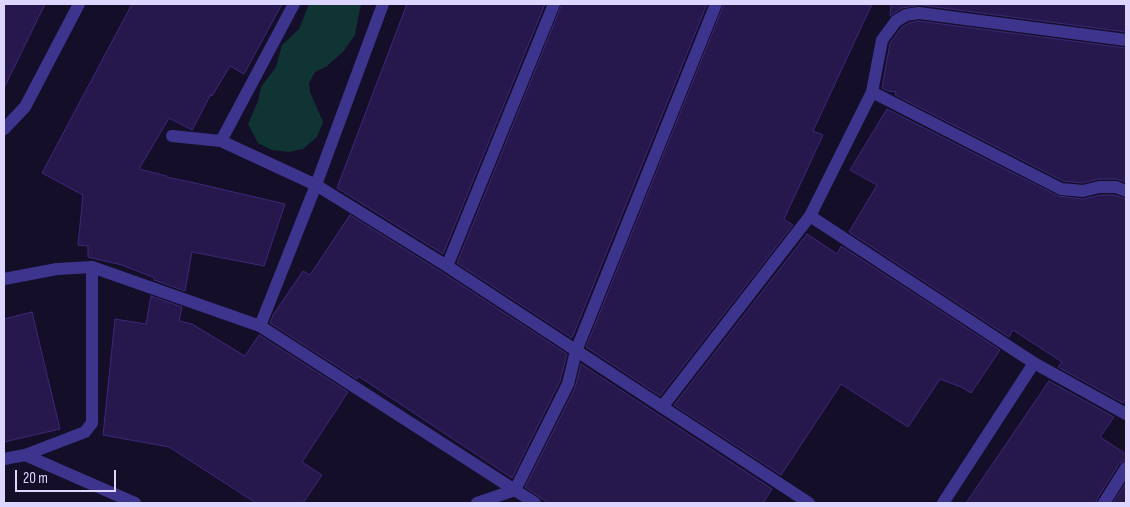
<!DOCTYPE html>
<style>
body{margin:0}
#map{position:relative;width:1130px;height:507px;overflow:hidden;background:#140e29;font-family:"Sofia Sans Condensed",sans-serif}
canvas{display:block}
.frame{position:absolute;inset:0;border:5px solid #ddd6ff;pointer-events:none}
.scale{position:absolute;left:15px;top:470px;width:101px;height:22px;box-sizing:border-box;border:2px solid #ddd6ff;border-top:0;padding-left:6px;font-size:15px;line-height:18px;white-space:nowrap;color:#ddd6ff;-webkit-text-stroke:4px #140e29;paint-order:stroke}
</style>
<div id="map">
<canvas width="1130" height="507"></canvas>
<div class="frame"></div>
<div class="scale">20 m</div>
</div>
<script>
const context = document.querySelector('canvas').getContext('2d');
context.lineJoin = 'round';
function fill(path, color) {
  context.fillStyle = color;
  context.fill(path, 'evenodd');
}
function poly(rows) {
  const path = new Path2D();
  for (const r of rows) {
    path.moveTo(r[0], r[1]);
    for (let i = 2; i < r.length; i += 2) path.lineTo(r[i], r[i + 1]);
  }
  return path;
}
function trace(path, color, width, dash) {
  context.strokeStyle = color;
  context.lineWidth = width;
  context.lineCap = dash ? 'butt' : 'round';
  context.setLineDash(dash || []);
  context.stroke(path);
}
const green = poly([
 [309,4,361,4,355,35,343,52,327,66,315,72,309,83,310,92,323,122,317,137,303,149,289,152,272,150,258,143,248,124,258,101,261,87,276,67,282,45,299,29]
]);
const building = poly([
 [4,4,45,4,4,88,4,4],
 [132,4,282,4,244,74,230,66,212,96,211,94,192,130,169,118,139,169,167,176,166,177,195,183,285,204,264,266,192,252,185,291,154,280,155,278,122,265,88,257,88,246,78,245,83,195,42,173,132,4],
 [407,4,545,4,443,254,337,188,407,4],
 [562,4,707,4,572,338,457,263,562,4],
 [724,4,872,4,813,131,823,135,784,219,793,225,660,396,586,347,724,4],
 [891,4,1126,4,1126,32,920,5,902,8,890,16,891,4],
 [919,21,1126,48,1126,182,1116,179,1099,179,1082,183,1063,181,895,95,896,92,888,91,882,88,890,43,902,27,909,23,919,21],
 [887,109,1058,196,1083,199,1100,195,1114,195,1126,199,1126,398,1123,403,1058,367,1062,362,1013,330,1009,337,849,232,877,185,850,170,887,109],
 [350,215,443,273,567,354,560,381,512,478,358,376,357,379,270,323,273,315,303,271,310,275,350,215],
 [807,234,837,254,841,246,1000,350,971,393,961,387,940,379,908,427,841,384,781,475,674,405,807,234],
 [151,296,182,307,179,321,192,324,245,356,259,335,348,392,302,462,322,475,303,503,256,503,169,447,103,435,115,319,146,324,151,296],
 [32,312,60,429,4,442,4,319,32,312],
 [581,364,772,489,763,503,548,503,525,487,575,388,581,364],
 [1049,381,1114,417,1100,437,1126,454,1126,460,1119,464,1097,499,1096,503,966,503,1049,381],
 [1126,483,1126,503,1113,503,1126,483]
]);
const minor = poly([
 [872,92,1061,189,1083,191,1099,187,1116,187,1126,191],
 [4,129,25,107,79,4],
 [172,136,221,141,316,185,447,266,809,503],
 [221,141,294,4],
 [810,216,1034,363,943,503],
 [447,266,554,4],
 [4,279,57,269,92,267,260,326,535,503],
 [260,326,316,185,383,4],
 [1034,363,1126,414],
 [662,407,810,216,872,92,882,40,896,21,906,15,919,13,1126,40],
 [25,455,135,503],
 [4,459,25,455,85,432,92,423,92,267],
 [477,503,515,490,568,384,576,351,716,4],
 [1104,503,1126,468]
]);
fill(green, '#103334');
fill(building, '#26184c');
trace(building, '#3d287a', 1);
trace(minor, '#3d358d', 12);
</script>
